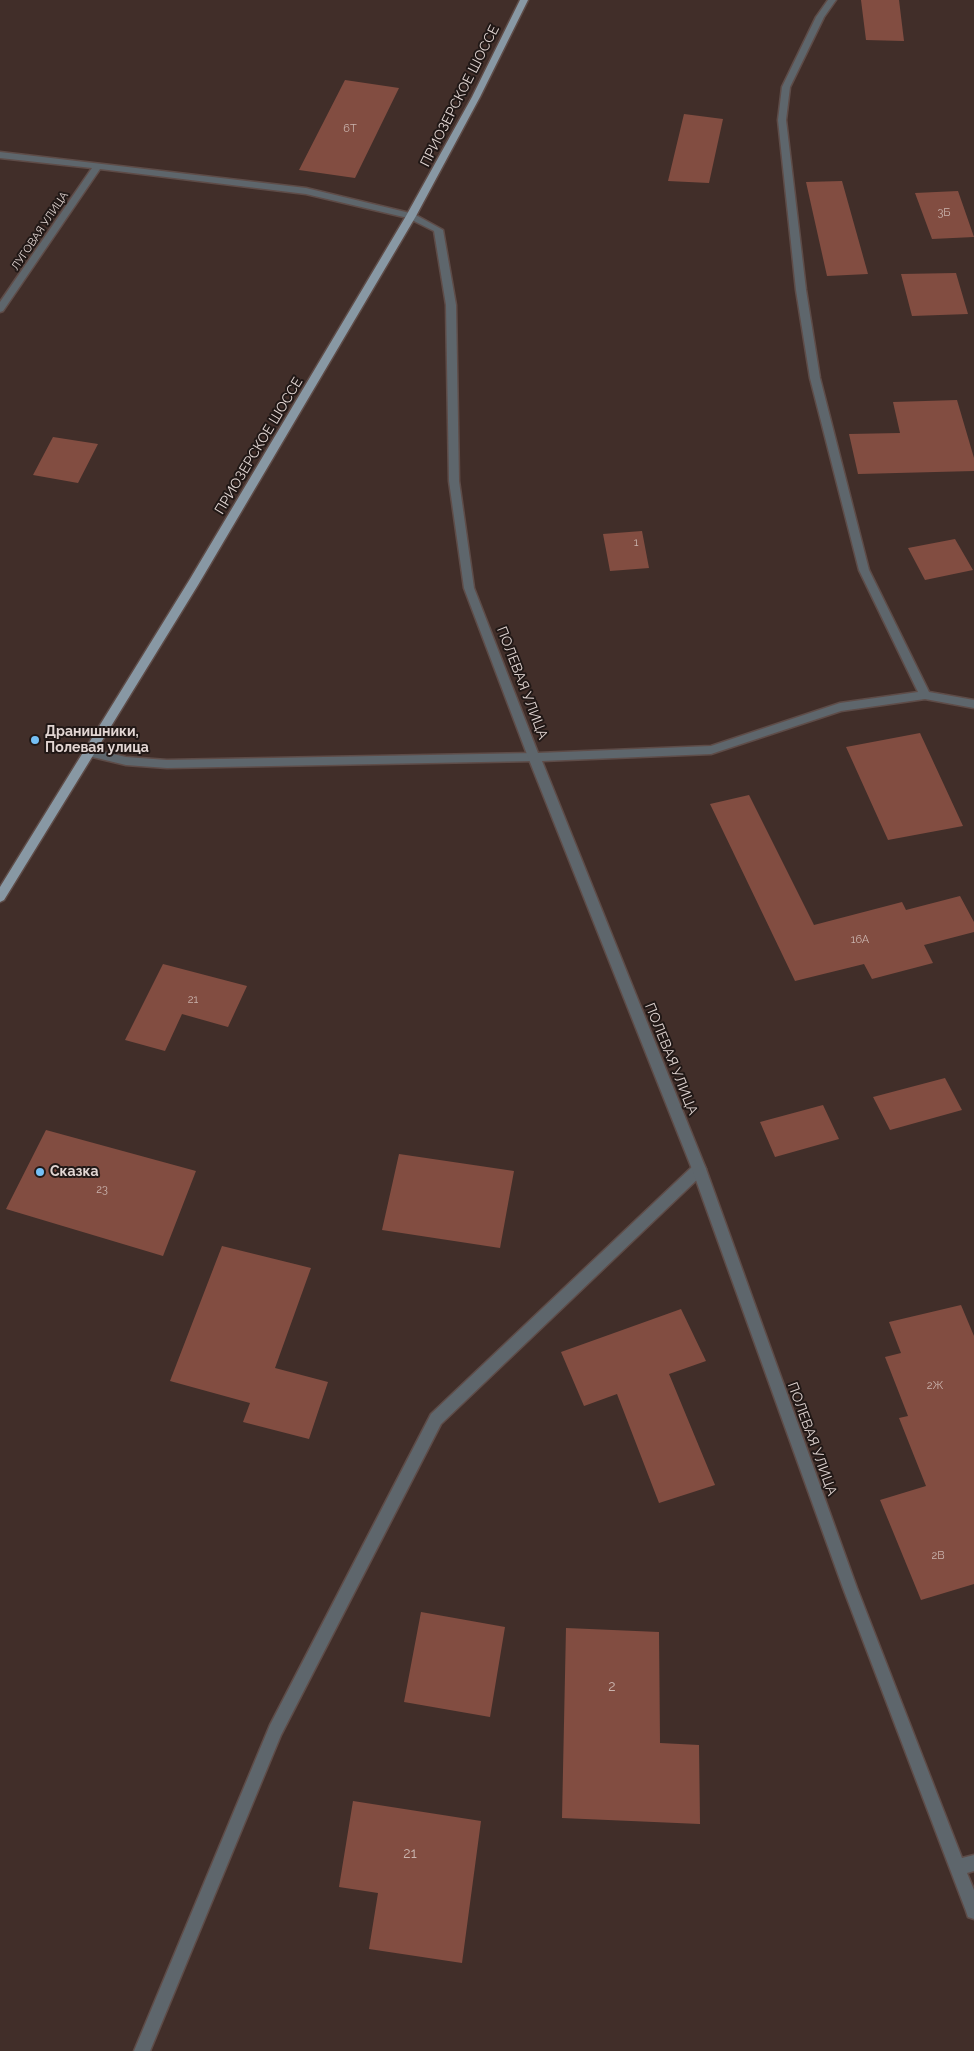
<!DOCTYPE html>
<meta charset="utf-8">
<style>
body{margin:0}
canvas{display:block;background:#412e29}
</style>
<canvas width="974" height="2051"></canvas>
<script>
const context = document.querySelector('canvas').getContext('2d');
context.lineJoin = 'round';
function fill(path, color) {
  context.fillStyle = color;
  context.fill(path, 'evenodd');
}
function poly(rows) {
  const path = new Path2D();
  for (const r of rows) {
    path.moveTo(r[0], r[1]);
    for (let i = 2; i < r.length; i += 2) path.lineTo(r[i], r[i + 1]);
  }
  return path;
}
function trace(path, color, width, dash) {
  context.strokeStyle = color;
  context.lineWidth = width;
  context.lineCap = dash ? 'butt' : 'round';
  context.setLineDash(dash || []);
  context.stroke(path);
}
function drawText(font, color, halo, rows, align = 'center') {
  context.font = font + ' Raleway,sans-serif';
  context.lineWidth = 4;
  context.setLineDash([]);
  context.textBaseline = 'middle';
  context.strokeStyle = halo;
  context.fillStyle = color;
  for (const [text, x, y, turn = 0] of rows) {
    context.save();
    context.translate(x, y);
    context.rotate((+turn || 0) * Math.PI / 180);
    context.textAlign = isNaN(turn) ? turn : align;
    if (halo) context.strokeText(text, 0, 0);
    context.fillText(text, 0, 0);
    context.restore();
  }
}
const building = poly([
 [861,0,899,0,904,41,866,40],
 [345,80,399,88,355,178,299,170],
 [684,114,723,119,709,183,668,181],
 [842,181,868,274,827,276,806,182],
 [958,191,974,237,932,239,915,193],
 [956,273,968,314,912,316,901,274],
 [957,400,974,458,974,471,858,474,849,434,900,433,893,402],
 [53,437,98,444,78,483,33,475],
 [642,531,649,568,610,571,603,534],
 [955,539,973,570,925,580,908,548],
 [920,733,963,826,888,840,846,747],
 [749,795,814,925,902,902,906,910,960,896,974,922,974,932,924,945,933,963,872,979,864,964,795,981,710,804],
 [163,964,247,986,228,1027,182,1014,165,1051,125,1040],
 [945,1078,962,1110,890,1130,873,1097],
 [823,1105,839,1139,775,1157,760,1122],
 [46,1130,196,1171,163,1256,6,1209],
 [399,1154,514,1171,500,1248,382,1230],
 [222,1246,311,1268,275,1368,328,1382,309,1439,243,1422,250,1403,170,1381],
 [961,1305,974,1336,974,1584,921,1600,880,1500,926,1486,899,1418,908,1416,885,1357,901,1353,889,1322],
 [681,1309,706,1361,669,1374,715,1485,659,1503,617,1394,584,1406,561,1352],
 [421,1612,505,1627,490,1717,404,1702],
 [566,1628,659,1632,660,1743,699,1745,700,1824,562,1818],
 [353,1801,481,1821,462,1963,369,1949,378,1893,339,1887]
]);
const lane = poly([
 [88,748,126,757,167,760,534,753,540,757,534,761,167,768,126,765,84,755,82,752,88,748],
 [699,1163,704,1165,706,1169,704,1173,441,1424,281,1735,150,2051,134,2051,270,1725,431,1414,694,1165,699,1163]
]);
const street = poly([
 [828,0,836,0,824,17,790,87,786,120,806,290,820,378,869,570,929,692,974,700,974,708,925,699,841,711,711,754,542,761,706,1169,857,1588,962,1858,974,1855,974,1871,967,1873,974,1890,974,1919,968,1917,966,1911,843,1588,692,1169,528,757,464,588,449,481,446,305,434,231,408,218,306,194,100,169,3,311,0,312,0,302,92,168,0,158,0,152,306,188,414,214,443,230,456,305,459,481,474,588,538,753,711,746,840,703,918,692,859,570,810,378,796,290,778,120,782,87,816,17,828,0]
]);
const primary = poly([
 [520,0,528,0,480,97,416,216,198,585,4,900,0,902,0,887,190,579,406,216,472,97,520,0]
]);
const markers = [
 [35,740,5,"#75c0f6"],
 [40,1172,5,"#75c0f6"]
];
const numberNames = [
 ["6Т",350,129],
 ["3Б",944,213],
 ["1",636,543],
 ["16А",860,940],
 ["21",193,1000],
 ["23",102,1190],
 ["2Ж",935,1386],
 ["2В",938,1556]
];
const farStreetnames = [
 ["ЛУГОВАЯ УЛИЦА",40,231,-56]
];
const streetNames = [
 ["ПРИОЗЕРСКОЕ ШОССЕ",460,96,-63],
 ["ПРИОЗЕРСКОЕ ШОССЕ",259,446,-59],
 ["ПОЛЕВАЯ УЛИЦА",522,683,69],
 ["ПОЛЕВАЯ УЛИЦА",671,1059,68],
 ["ПОЛЕВАЯ УЛИЦА",812,1439,70]
];
const poiNames = [
 ["Дранишники,",45,732],
 ["Полевая улица",45,748],
 ["Сказка",50,1172]
];
const nearNumbernames = [
 ["2",612,1687],
 ["21",410,1854]
];
fill(building, '#824d41');
trace(lane, '#5e4c48', 3);
trace(street, '#5e4c48', 3);
trace(primary, '#5e4c48', 3);
fill(lane, '#5e666c');
fill(street, '#5e666c');
fill(primary, '#8898a4');
for (const [x, y, r, color] of markers) {
  const dot = new Path2D();
  dot.arc(x, y, r, 0, 2 * Math.PI);
  context.fillStyle = color;
  context.fill(dot);
  trace(dot, '#211816', 2);
}
drawText('11px', '#cab4ae', null, numberNames);
drawText('11px', '#e2d6d3', '#211816', farStreetnames);
drawText('14px', '#e2d6d3', '#211816', streetNames);
drawText('bold 14px', '#e2d6d3', '#211816', poiNames, 'left');
drawText('14px', '#cab4ae', null, nearNumbernames);
</script>
